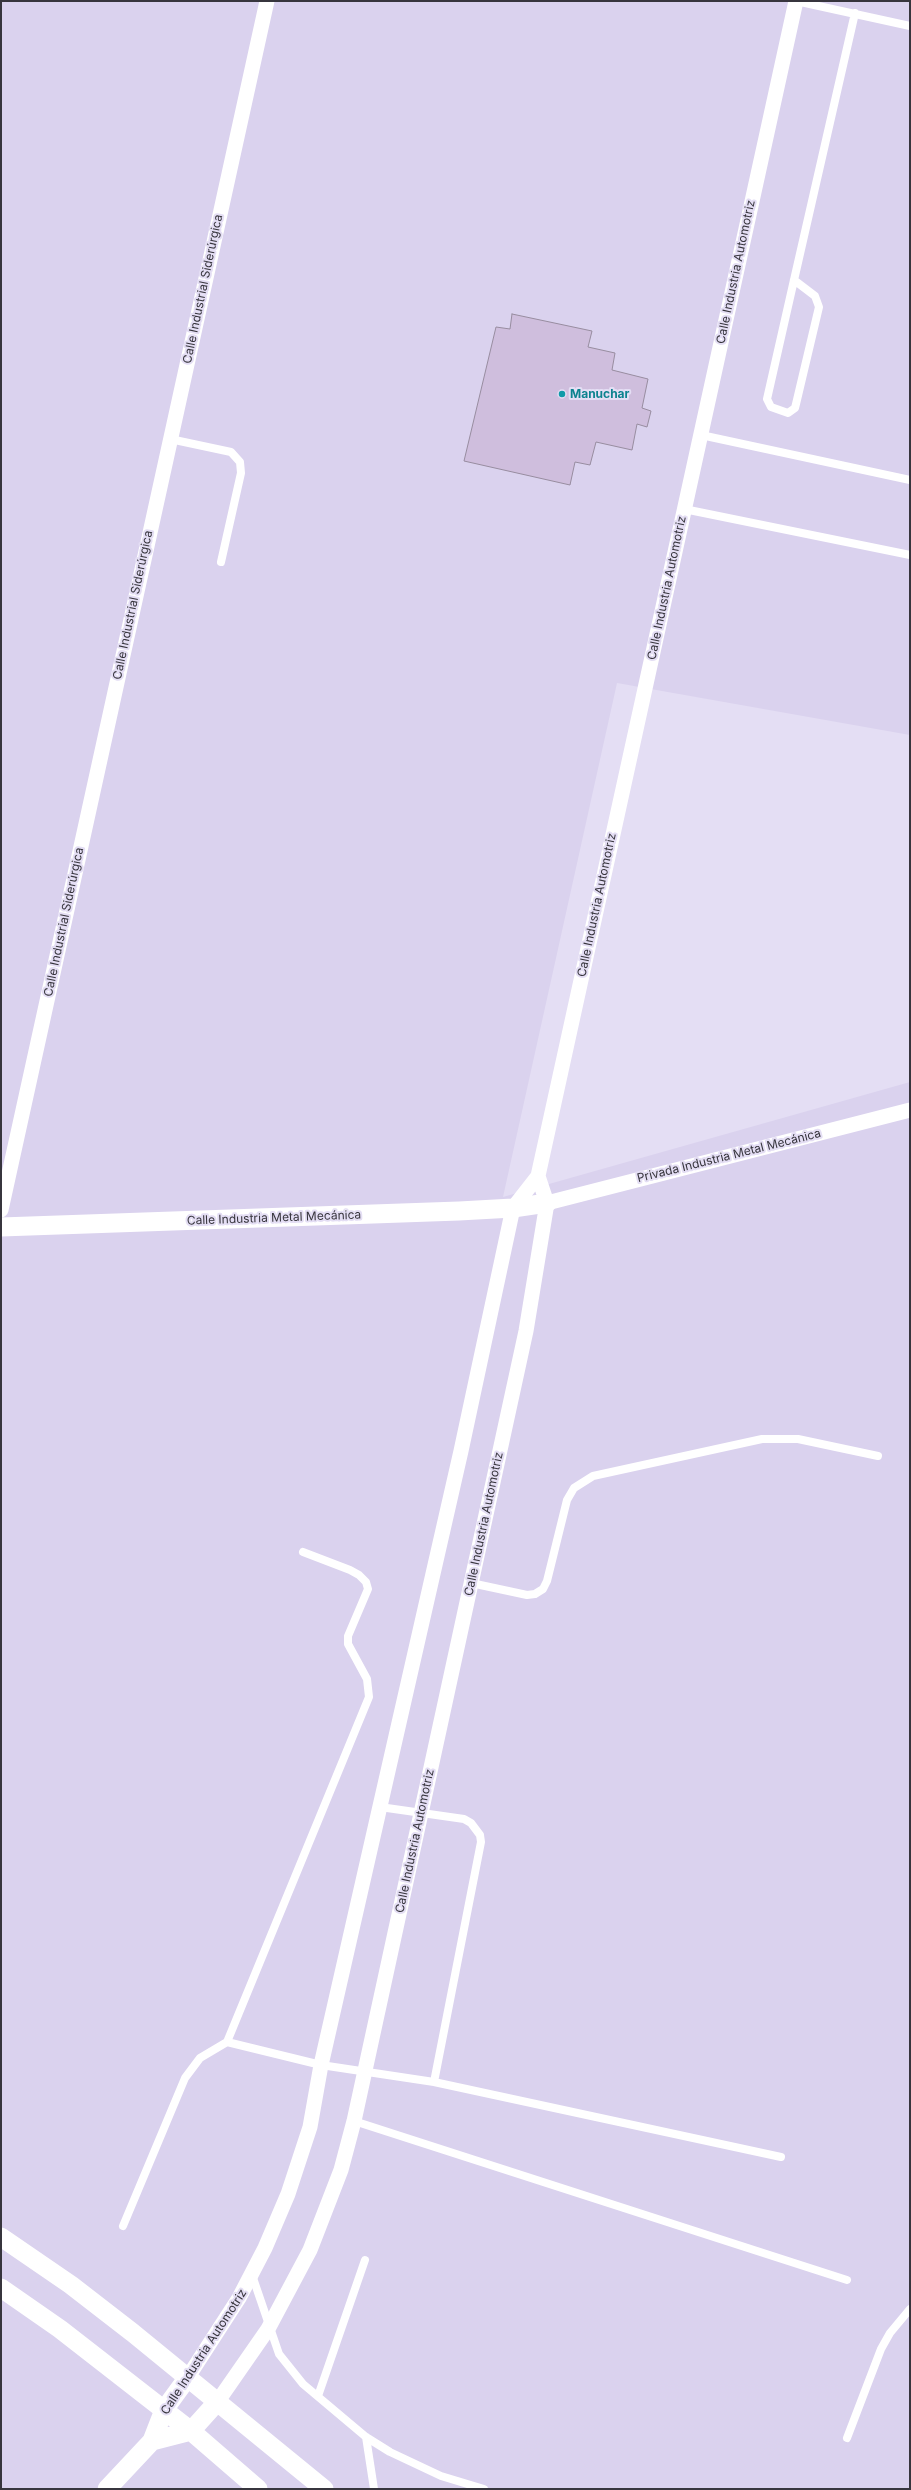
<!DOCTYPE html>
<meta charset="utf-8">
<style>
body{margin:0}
#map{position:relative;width:911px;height:2490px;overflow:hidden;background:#e4def4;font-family:Inter,sans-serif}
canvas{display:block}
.frame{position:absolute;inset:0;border:2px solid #37353d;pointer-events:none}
</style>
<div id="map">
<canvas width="911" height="2490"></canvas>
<div class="frame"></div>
</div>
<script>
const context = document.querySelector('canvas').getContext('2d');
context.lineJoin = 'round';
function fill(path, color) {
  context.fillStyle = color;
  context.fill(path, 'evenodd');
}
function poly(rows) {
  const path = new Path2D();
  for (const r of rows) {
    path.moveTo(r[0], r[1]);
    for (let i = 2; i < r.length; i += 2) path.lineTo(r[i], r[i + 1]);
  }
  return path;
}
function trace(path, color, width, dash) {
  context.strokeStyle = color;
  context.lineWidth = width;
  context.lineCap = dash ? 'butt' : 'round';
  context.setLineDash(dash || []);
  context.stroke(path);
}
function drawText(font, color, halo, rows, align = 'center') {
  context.font = font + ' Inter,sans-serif';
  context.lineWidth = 4;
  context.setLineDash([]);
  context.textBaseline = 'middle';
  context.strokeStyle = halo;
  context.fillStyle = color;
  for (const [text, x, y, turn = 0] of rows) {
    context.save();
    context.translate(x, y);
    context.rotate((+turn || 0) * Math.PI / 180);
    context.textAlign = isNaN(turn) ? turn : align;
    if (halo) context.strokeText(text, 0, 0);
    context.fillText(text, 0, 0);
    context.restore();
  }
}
const built = poly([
 [1,1,910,1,910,735,617,683,503,1197,910,1082,910,2489,1,2489]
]);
const building = poly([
 [512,314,592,331,588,347,615,353,612,370,648,379,642,408,651,411,647,427,637,424,632,450,596,442,590,465,575,462,570,485,464,461,496,327,510,329,512,314]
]);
const service = poly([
 [796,1,910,26],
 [794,280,815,296,819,307,796,404,795,408,788,413,771,407,767,399,794,280,855,13],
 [701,435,910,480],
 [170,439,231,452,240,462,241,473,221,562],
 [684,509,910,555],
 [471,1583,527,1595,535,1594,543,1589,547,1581,567,1500,574,1488,593,1476,762,1439,798,1439,878,1456],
 [380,1807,464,1819,471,1823,480,1835,481,1842,434,2082],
 [227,2042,369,1697,367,1679,348,1644,348,1636,368,1589,366,1582,359,1575,350,1570,303,1552],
 [354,2121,847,2280],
 [123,2226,185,2078,200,2058,227,2042,321,2065,434,2082,781,2157],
 [252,2275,279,2354,303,2384,366,2437,390,2452,441,2476,484,2489],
 [318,2396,365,2260],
 [366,2437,374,2489],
 [847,2438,881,2349,890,2333,910,2309]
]);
const minor = poly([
 [547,1203,910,1110],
 [1,1210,267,1],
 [188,2377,239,2298,265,2248,288,2194,310,2127,321,2065,461,1451,513,1208,538,1176,796,1],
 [218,2401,268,2329,310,2250,341,2170,354,2121,526,1331,547,1203,538,1176]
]);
const tertiary = poly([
 [1,1227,459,1211,513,1208,547,1203],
 [1,2237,71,2285,133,2333,324,2489],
 [1,2288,60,2329,191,2431,258,2489],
 [152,2441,191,2431,218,2401],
 [107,2489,152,2441,164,2410,188,2377]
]);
const markers = [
 [562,394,4,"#0f9aa8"]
];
const streetNames = [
 ["Calle Industria Automotriz",736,272,-78],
 ["Calle Industrial Siderúrgica",203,289,-78],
 ["Calle Industria Automotriz",667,588,-78],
 ["Calle Industrial Siderúrgica",133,605,-78],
 ["Calle Industria Automotriz",597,905,-78],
 ["Calle Industrial Siderúrgica",64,922,-78],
 ["Privada Industria Metal Mecánica",729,1156,-14],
 ["Calle Industria Metal Mecánica",274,1218,-2],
 ["Calle Industria Automotriz",484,1524,-78],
 ["Calle Industria Automotriz",415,1841,-78],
 ["Calle Industria Automotriz",204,2352,-57]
];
const cultureNames = [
 ["Manuchar",570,394]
];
fill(built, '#dad2ee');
fill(building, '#cfbedd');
trace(building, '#988da0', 1);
trace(service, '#fff', 8);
trace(minor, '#fff', 15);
trace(tertiary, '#fff', 19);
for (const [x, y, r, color] of markers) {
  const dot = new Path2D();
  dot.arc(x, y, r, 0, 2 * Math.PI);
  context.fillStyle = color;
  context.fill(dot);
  trace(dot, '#e4def4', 1.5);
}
drawText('12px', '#37353d', '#e4def4', streetNames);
drawText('bold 12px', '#0d838f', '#e4def4', cultureNames, 'left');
</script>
